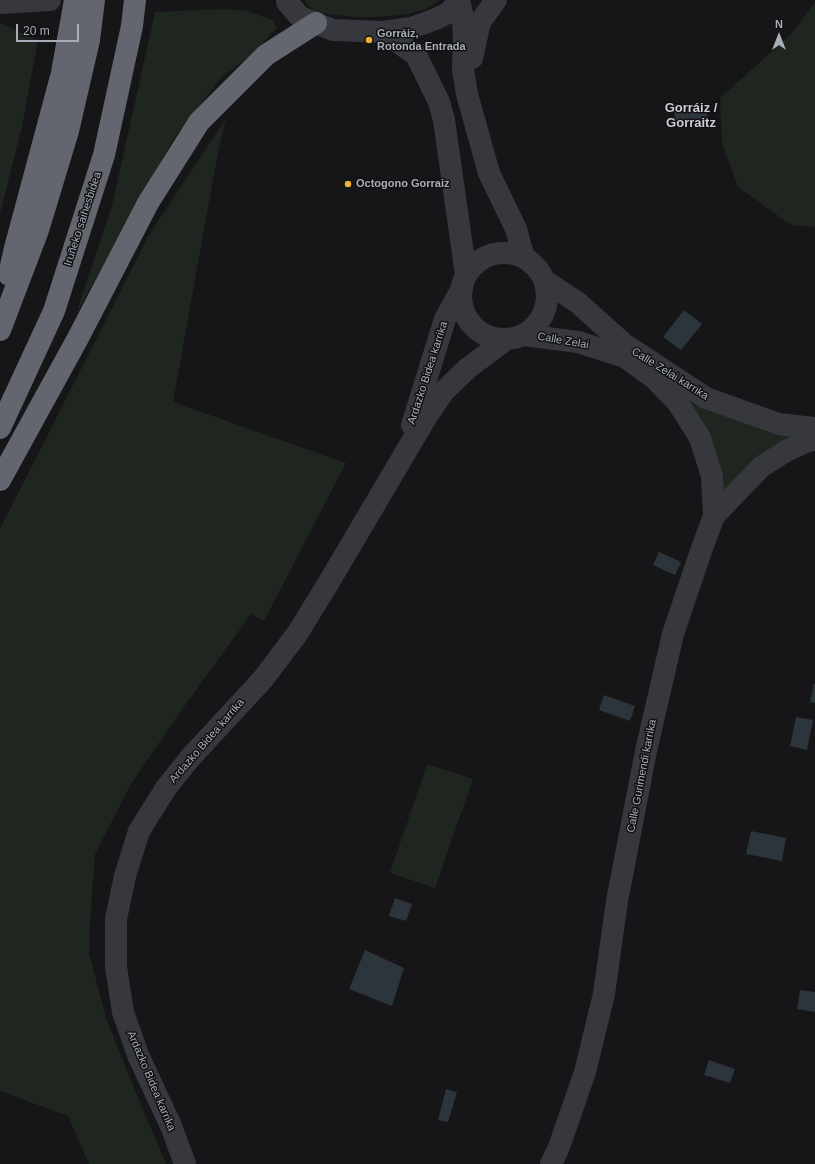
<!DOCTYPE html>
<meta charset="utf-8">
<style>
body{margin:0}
#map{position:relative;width:815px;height:1164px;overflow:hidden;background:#161618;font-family:Helvetica,sans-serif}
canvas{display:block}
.north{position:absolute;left:759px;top:16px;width:40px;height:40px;-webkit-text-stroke:3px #111113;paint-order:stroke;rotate:0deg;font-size:11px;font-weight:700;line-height:16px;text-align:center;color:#a8adb8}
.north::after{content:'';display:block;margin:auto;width:14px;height:18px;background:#a8adb8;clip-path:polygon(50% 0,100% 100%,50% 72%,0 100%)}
.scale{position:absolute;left:16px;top:24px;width:63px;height:18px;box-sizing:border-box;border:2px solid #a8adb8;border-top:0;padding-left:5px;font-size:12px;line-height:14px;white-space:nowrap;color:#a8adb8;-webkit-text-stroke:3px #111113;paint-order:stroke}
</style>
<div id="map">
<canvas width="815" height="1164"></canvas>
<div class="north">N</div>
<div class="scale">20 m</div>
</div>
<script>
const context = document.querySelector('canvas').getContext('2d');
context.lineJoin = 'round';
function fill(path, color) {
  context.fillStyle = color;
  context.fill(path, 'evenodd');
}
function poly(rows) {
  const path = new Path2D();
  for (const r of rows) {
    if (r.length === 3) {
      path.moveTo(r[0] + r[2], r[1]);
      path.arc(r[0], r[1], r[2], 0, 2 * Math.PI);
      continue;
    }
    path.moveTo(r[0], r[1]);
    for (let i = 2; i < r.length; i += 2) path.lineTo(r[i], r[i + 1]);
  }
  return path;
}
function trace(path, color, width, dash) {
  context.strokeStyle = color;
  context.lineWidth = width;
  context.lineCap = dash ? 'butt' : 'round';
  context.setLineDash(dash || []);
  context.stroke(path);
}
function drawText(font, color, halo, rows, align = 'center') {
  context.font = font + ' Helvetica,sans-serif';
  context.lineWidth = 3;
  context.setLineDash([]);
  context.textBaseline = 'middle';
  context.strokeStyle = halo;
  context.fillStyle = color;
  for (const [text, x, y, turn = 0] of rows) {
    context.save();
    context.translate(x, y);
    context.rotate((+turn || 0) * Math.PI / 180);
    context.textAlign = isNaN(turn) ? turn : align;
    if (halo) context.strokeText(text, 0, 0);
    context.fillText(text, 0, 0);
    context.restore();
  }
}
const green = poly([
 [304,0,440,0,426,9,407,14,381,17,353,17,318,13,307,5],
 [815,2,815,227,791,225,738,187,722,143,720,98,790,35],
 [225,9,247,11,273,20,277,28,251,55,221,78,174,138,76,314,112,206,155,12],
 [0,23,38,40,22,127,0,214],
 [226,118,218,152,173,402,346,463,264,621,251,614,176,718,131,784,95,854,89,936,89,953,106,1018,139,1100,166,1164,89,1164,68,1116,0,1091,0,529,149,235],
 [679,392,801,438,721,497],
 [427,764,473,779,435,888,390,873]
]);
const water = poly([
 [675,104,708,107,707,124,674,121],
 [684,310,702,324,681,350,663,337],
 [659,552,681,562,675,575,653,565],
 [814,684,815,684,815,703,810,702],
 [604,695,635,706,630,721,599,710],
 [796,717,813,720,807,750,790,746],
 [751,831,786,838,782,861,746,854],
 [395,898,412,904,406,921,389,916],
 [365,950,404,968,392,1006,349,989],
 [800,990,815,992,815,1012,797,1009],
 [709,1060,735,1069,730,1083,704,1075],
 [446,1089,457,1092,448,1122,438,1120]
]);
const minor = poly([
 [287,0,287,2,300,17,333,30,383,32,411,28,436,19,450,12,459,0],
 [459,0,463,18,464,41,463,70,467,94,489,173,516,229,524,258],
 [0,3,50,0],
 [383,32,416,55,439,102,444,120,466,275],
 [472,58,480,22,496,0],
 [504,296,43],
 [545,281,577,302,624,344,706,398,779,424,815,428],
 [524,335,578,342,625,357,654,378,678,403,700,438,712,476,714,516],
 [412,425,445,319,462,288],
 [185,1164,171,1126,138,1055,123,1012,116,967,116,919,125,876,139,831,166,788,190,758,263,679,297,634,326,587,427,416,444,391,468,368,507,339],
 [551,1164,559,1147,585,1072,604,994,617,901,646,751,673,634,702,548,714,516,761,467,786,451,808,441,815,440]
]);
const highway = poly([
 [9,275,15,248,62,73,75,0],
 [0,330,38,230,68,131,89,40,94,0],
 [0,428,54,311,104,155,132,26,135,0],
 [0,480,78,338,148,203,199,122,266,55,316,23]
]);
const markers = [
 [369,40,4,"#f2b134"],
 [348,184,4,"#f2b134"]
];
const poiNames = [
 ["Gorráiz,",377,34],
 ["Rotonda Entrada",377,47],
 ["Octogono Gorraiz",356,184]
];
const streetNames = [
 ["Iruñeko saihesbidea",83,219,-72],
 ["Calle Zelai",563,341,10],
 ["Ardazko Bidea karrika",428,373,-72],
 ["Calle Zelai karrika",670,374,32],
 ["Ardazko Bidea karrika",207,741,-49],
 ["Calle Gurimendi karrika",642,776,-79],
 ["Ardazko Bidea karrika",151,1081,67]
];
const quarterNames = [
 ["Gorráiz /",691,108],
 ["Gorraitz",691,123]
];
fill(green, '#1e261f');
fill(water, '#2c353c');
trace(minor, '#37383d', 22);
trace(highway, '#63666e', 22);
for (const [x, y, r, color] of markers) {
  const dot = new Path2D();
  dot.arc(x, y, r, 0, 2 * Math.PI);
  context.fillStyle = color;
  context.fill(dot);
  trace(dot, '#111113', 1.5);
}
drawText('bold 11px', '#a8adb8', '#111113', poiNames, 'left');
drawText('11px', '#a8adb8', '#111113', streetNames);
drawText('bold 13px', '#c9ccd4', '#111113', quarterNames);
</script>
